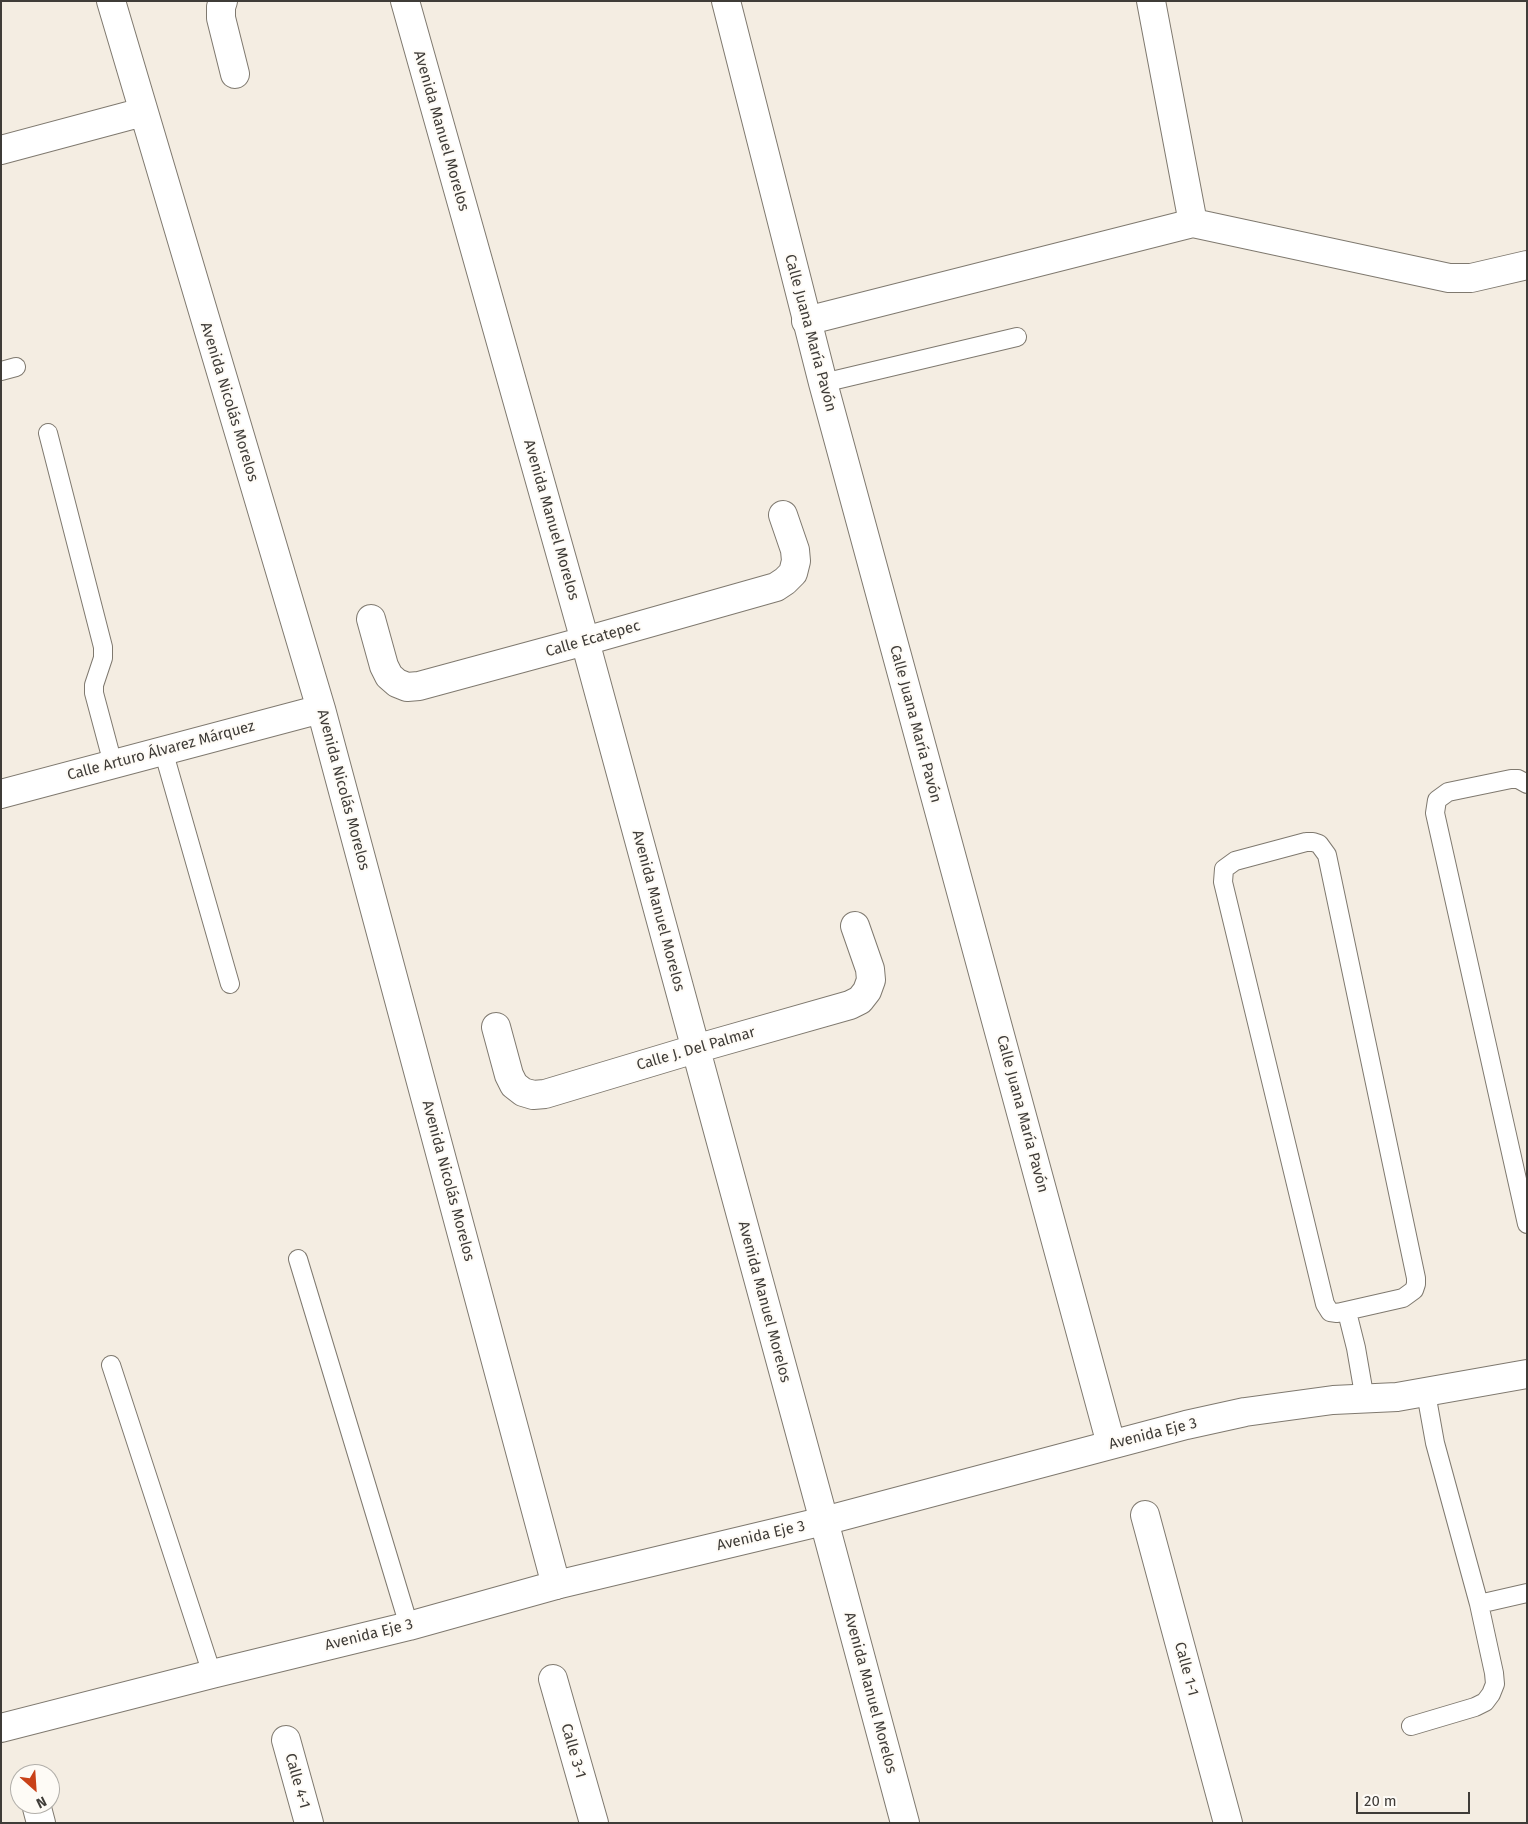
<!DOCTYPE html>
<meta charset="utf-8">
<style>
body{margin:0}
#map{position:relative;width:1528px;height:1824px;overflow:hidden;background:#f4ede2;font-family:"Fira Sans",sans-serif}
canvas{display:block}
.frame{position:absolute;inset:0;border:2px solid #3f3c38;pointer-events:none}
.north{position:absolute;left:10px;top:1764px;width:50px;height:50px;box-sizing:border-box;background:#fefbf6;border:1px solid #b2afaa;border-radius:50%;rotate:154deg;font-size:14px;font-weight:700;line-height:20px;text-align:center;color:#3f3c38}
.north::after{content:'';display:block;margin:auto;width:18px;height:22px;background:#c94118;clip-path:polygon(50% 0,100% 100%,50% 72%,0 100%)}
.scale{position:absolute;left:1356px;top:1792px;width:114px;height:22px;box-sizing:border-box;border:2px solid #3f3c38;border-top:0;padding-left:6px;font-size:15px;line-height:18px;white-space:nowrap;color:#3f3c38;-webkit-text-stroke:4px #fefbf6;paint-order:stroke}
</style>
<div id="map">
<canvas width="1528" height="1824"></canvas>
<div class="frame"></div>
<div class="north">N</div>
<div class="scale">20 m</div>
</div>
<script>
const context = document.querySelector('canvas').getContext('2d');
context.lineJoin = 'round';
function poly(rows) {
  const path = new Path2D();
  for (const r of rows) {
    path.moveTo(r[0], r[1]);
    for (let i = 2; i < r.length; i += 2) path.lineTo(r[i], r[i + 1]);
  }
  return path;
}
function trace(path, color, width, dash) {
  context.strokeStyle = color;
  context.lineWidth = width;
  context.lineCap = dash ? 'butt' : 'round';
  context.setLineDash(dash || []);
  context.stroke(path);
}
function drawText(font, color, halo, rows, align = 'center') {
  context.font = font + ' "Fira Sans",sans-serif';
  context.lineWidth = 4;
  context.setLineDash([]);
  context.textBaseline = 'middle';
  context.strokeStyle = halo;
  context.fillStyle = color;
  for (const [text, x, y, turn = 0] of rows) {
    context.save();
    context.translate(x, y);
    context.rotate((+turn || 0) * Math.PI / 180);
    context.textAlign = isNaN(turn) ? turn : align;
    if (halo) context.strokeText(text, 0, 0);
    context.fillText(text, 0, 0);
    context.restore();
  }
}
const lane = poly([
 [1,371,16,367],
 [823,383,1017,337],
 [48,433,103,647,103,658,94,685,94,693,113,764],
 [163,750,230,984],
 [1527,784,1518,779,1511,779,1448,792,1437,800,1435,813,1527,1224],
 [1306,842,1313,842,1319,844,1327,855,1416,1278,1416,1284,1414,1290,1403,1298,1337,1313,1330,1312,1325,1304,1223,882,1224,869,1235,861,1306,842],
 [298,1259,409,1626],
 [1347,1312,1356,1348,1365,1400],
 [111,1365,212,1674],
 [1479,1604,1527,1593],
 [1411,1726,1475,1707,1485,1702,1491,1694,1495,1684,1494,1673,1479,1604,1435,1443,1426,1393]
]);
const street = poly([
 [111,1,321,709,556,1585],
 [223,1,221,7,221,18,235,74],
 [405,1,585,641,824,1521,905,1823],
 [1151,1,1193,223],
 [1,150,143,112],
 [806,321,1193,223,1449,278,1471,278,1527,265],
 [371,619,384,666,389,676,397,683,407,687,419,686,585,641,776,587,785,581,793,573,796,561,795,550,783,515],
 [1,794,321,709],
 [496,1027,509,1075,514,1085,523,1092,533,1095,545,1094,695,1049,850,1005,860,1000,867,991,871,980,870,969,855,926],
 [1145,1515,1228,1823],
 [553,1679,594,1823],
 [286,1740,309,1823],
 [36,1804,41,1823]
]);
const secondary = poly([
 [726,1,823,383,1111,1444],
 [1,1728,212,1674,409,1626,556,1585,824,1521,1186,1425,1245,1412,1333,1400,1397,1397,1527,1374]
]);
const streetNames = [
 ["Avenida Manuel Morelos",441,131,74],
 ["Calle Juana María Pavón",810,333,75],
 ["Avenida Nicolás Morelos",229,402,73],
 ["Avenida Manuel Morelos",551,520,74],
 ["Calle Ecatepec",593,639,-16],
 ["Calle Juana María Pavón",915,724,75],
 ["Calle Arturo Álvarez Márquez",161,751,-15],
 ["Avenida Nicolás Morelos",343,790,75],
 ["Avenida Manuel Morelos",658,911,75],
 ["Calle J. Del Palmar",696,1049,-16],
 ["Calle Juana María Pavón",1022,1114,75],
 ["Avenida Nicolás Morelos",448,1181,75],
 ["Avenida Manuel Morelos",764,1302,75],
 ["Avenida Eje 3",1153,1434,-14],
 ["Avenida Eje 3",761,1536,-13],
 ["Avenida Eje 3",369,1635,-14],
 ["Calle 1-1",1186,1669,75],
 ["Avenida Manuel Morelos",870,1693,75],
 ["Calle 3-1",573,1751,74],
 ["Calle 4-1",297,1781,74]
];
trace(lane, '#7f796f', 20);
trace(street, '#7f796f', 30);
trace(secondary, '#7f796f', 30);
trace(lane, '#fff', 18);
trace(street, '#fff', 28);
trace(secondary, '#fff', 28);
drawText('15px', '#3f3c38', '#fefbf6', streetNames);
</script>
